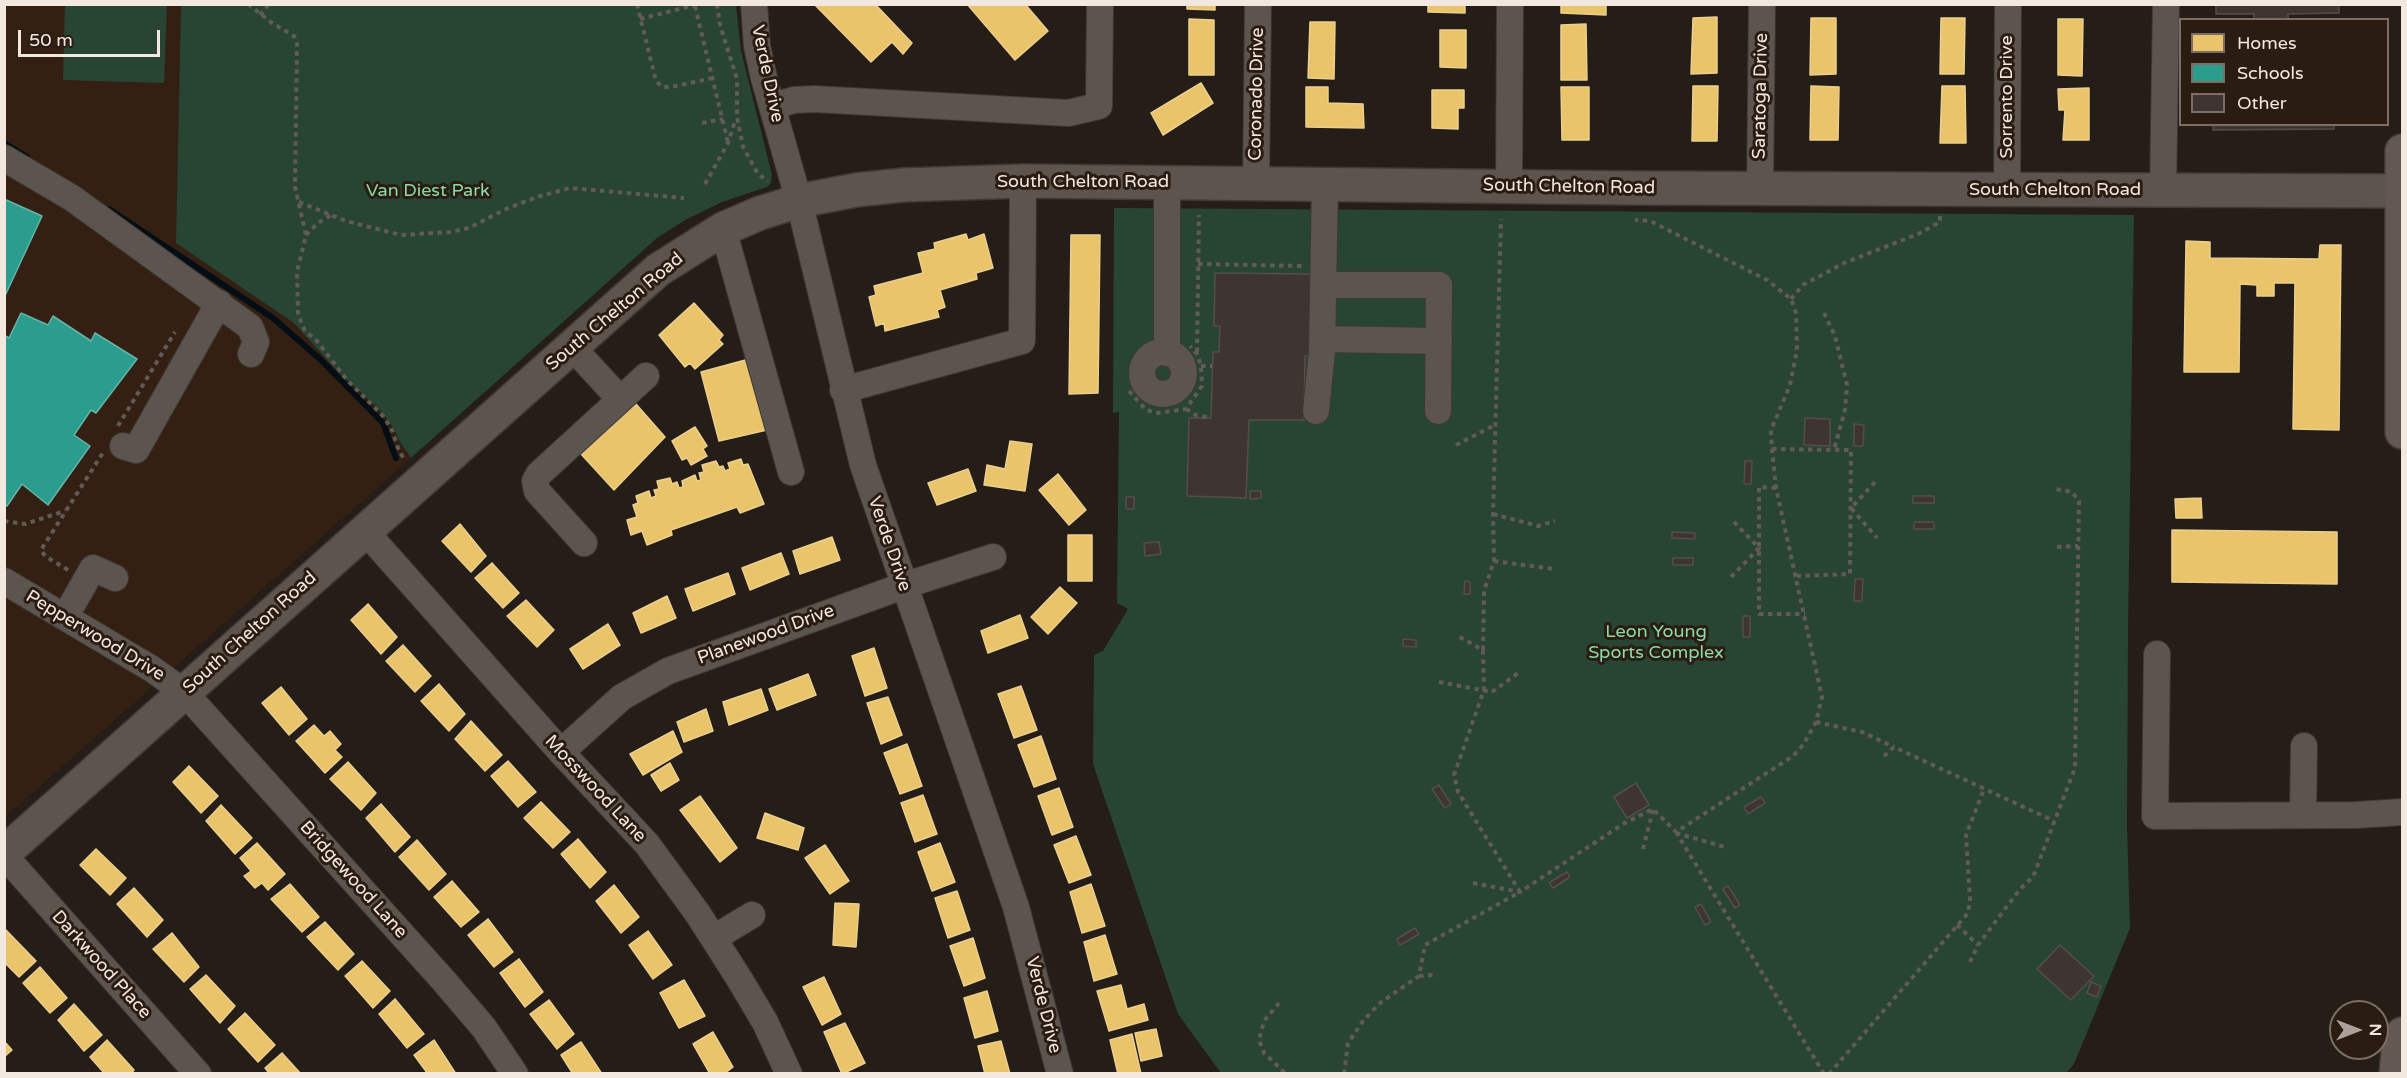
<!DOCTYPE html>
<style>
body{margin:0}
#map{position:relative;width:2407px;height:1078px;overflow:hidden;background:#251d17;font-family:"Varela Round",sans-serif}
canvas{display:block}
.frame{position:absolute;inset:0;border:6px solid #f3e8e0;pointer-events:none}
.legend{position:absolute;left:2179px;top:18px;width:210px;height:108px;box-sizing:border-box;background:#2b1c11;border:2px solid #7b6e64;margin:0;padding:8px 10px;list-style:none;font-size:18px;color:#f3e8e0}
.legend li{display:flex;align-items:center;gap:12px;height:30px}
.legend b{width:30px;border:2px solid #7b6e64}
.north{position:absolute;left:2329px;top:1000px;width:60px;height:60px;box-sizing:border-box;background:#2b1c11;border:2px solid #7b6e64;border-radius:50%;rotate:90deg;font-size:16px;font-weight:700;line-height:24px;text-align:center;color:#f3e8e0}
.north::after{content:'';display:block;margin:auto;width:21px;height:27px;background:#aba19a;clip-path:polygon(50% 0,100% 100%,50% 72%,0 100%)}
.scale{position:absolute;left:18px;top:30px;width:142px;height:27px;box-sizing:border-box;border:3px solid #f3e8e0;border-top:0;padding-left:8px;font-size:18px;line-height:21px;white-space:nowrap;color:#f3e8e0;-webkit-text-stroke:4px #2b1c11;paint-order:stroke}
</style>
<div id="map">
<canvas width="2407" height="1078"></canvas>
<div class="frame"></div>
<ul class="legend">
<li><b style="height:16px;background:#e9c46a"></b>Homes</li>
<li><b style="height:16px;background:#2a9d8f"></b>Schools</li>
<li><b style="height:16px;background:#3e3532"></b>Other</li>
</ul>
<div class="north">N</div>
<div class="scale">50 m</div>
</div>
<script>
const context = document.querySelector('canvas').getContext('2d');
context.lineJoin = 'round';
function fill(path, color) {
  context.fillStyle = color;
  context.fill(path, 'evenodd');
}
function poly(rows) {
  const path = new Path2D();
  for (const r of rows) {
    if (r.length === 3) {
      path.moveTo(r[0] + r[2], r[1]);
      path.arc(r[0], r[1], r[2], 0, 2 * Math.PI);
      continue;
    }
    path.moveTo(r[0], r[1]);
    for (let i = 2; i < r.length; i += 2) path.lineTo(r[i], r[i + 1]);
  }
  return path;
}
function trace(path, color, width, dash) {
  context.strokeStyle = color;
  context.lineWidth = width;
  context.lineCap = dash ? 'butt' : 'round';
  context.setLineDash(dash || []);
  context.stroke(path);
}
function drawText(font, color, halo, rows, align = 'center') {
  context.font = font + ' "Varela Round",sans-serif';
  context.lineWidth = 6;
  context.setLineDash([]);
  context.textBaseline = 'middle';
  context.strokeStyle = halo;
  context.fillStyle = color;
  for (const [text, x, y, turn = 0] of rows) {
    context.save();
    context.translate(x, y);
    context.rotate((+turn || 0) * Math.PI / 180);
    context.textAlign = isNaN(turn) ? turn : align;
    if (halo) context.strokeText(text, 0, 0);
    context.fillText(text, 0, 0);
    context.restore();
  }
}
const built = poly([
 [5,5,181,5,176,243,294,323,338,372,378,408,393,427,400,442,411,458,5,817]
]);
const green = poly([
 [65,5,167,5,164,83,63,80],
 [181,5,736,5,741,51,772,175,771,183,767,187,722,202,685,220,657,238,411,458,400,442,393,427,378,408,338,372,294,323,176,243],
 [1114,208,2134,215,2128,630,2127,826,2130,928,2074,1064,2066,1073,1221,1073,1178,1014,1093,764,1094,655,1103,651,1128,609,1117,603,1119,412,1113,413]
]);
const homes = poly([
 [814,4,875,4,912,43,903,54,892,42,871,62,814,4],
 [967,4,1025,4,1048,31,1015,60,967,4],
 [1187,4,1215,4,1215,10,1187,9,1187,4],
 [1428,4,1465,4,1465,13,1428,12,1428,4],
 [1561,4,1606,4,1606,15,1561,13,1561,4],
 [1717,17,1717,73,1691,74,1693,18,1717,17],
 [1811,18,1836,18,1836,74,1810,75,1811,18],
 [1941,18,1965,18,1964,74,1940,74,1941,18],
 [1189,19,1214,20,1214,75,1189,75,1189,19],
 [2058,19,2083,19,2082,76,2058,75,2058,19],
 [1310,22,1335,22,1334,79,1308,78,1310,22],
 [1586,24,1587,80,1561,80,1561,25,1586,24],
 [1440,30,1466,30,1466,68,1440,67,1440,30],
 [1201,83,1213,103,1163,135,1151,113,1201,83],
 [1693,86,1718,86,1717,141,1692,141,1693,86],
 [1811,86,1839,87,1838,140,1810,140,1811,86],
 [1942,86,1965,86,1966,143,1940,143,1942,86],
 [1306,87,1328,87,1328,103,1363,104,1364,128,1306,127,1306,87],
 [1561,87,1589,87,1589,140,1562,140,1561,87],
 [2089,88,2089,140,2063,140,2065,110,2059,110,2058,89,2089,88],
 [1432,90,1464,90,1464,108,1458,108,1458,129,1432,128,1432,90],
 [966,234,968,240,984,234,993,268,976,273,977,279,940,290,945,307,937,310,939,317,885,331,884,323,876,326,869,297,876,295,874,286,923,273,918,253,935,249,934,243,966,234],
 [1071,235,1100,235,1098,393,1069,394,1071,235],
 [2186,241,2210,242,2210,258,2319,259,2320,245,2341,245,2339,430,2293,429,2295,283,2274,283,2274,296,2257,296,2257,285,2240,284,2239,372,2184,372,2186,241],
 [694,303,723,335,719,340,723,344,695,369,690,363,685,367,659,335,694,303],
 [749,359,767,430,719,441,701,372,749,359],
 [636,404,665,437,614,490,581,454,636,404],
 [695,427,707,446,703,449,707,456,691,465,687,458,682,460,672,441,695,427],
 [1010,441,1032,444,1025,491,984,485,987,465,1005,469,1010,441],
 [741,459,743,465,748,464,764,504,740,513,737,507,671,530,672,535,647,545,642,531,631,535,627,520,637,517,633,505,638,503,636,496,649,491,651,498,656,496,654,490,659,489,657,481,670,478,672,484,677,482,679,488,683,487,682,481,695,475,697,481,701,480,699,473,704,472,702,465,716,461,719,467,723,466,725,471,730,469,728,463,741,459],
 [968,469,976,491,937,505,928,483,968,469],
 [1058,474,1086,510,1069,525,1039,490,1058,474],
 [2201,498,2202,518,2176,518,2175,499,2201,498],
 [460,524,486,556,471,572,442,541,460,524],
 [2172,530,2337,532,2337,584,2172,582,2172,530],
 [1068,535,1092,535,1092,581,1068,581,1068,535],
 [832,537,840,560,800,574,793,551,832,537],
 [781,553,789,574,750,590,742,568,781,553],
 [492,563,519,593,503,608,475,578,492,563],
 [728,573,735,594,693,611,685,589,728,573],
 [1060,587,1077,603,1048,634,1031,617,1060,587],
 [667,596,676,618,641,633,633,613,667,596],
 [526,600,554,630,537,647,507,616,526,600],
 [368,604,397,637,381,654,351,620,368,604],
 [1020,615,1028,638,988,653,981,631,1020,615],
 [608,624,620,645,583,669,570,649,608,624],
 [403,645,431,676,415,692,386,661,403,645],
 [874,648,887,688,865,696,852,656,874,648],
 [808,674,816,695,777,710,769,689,808,674],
 [439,684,465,714,449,731,421,701,439,684],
 [1021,686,1037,730,1014,738,998,694,1021,686],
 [281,687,307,719,289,735,262,703,281,687],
 [761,689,768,710,729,725,723,702,761,689],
 [888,697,902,735,881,744,867,703,888,697],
 [706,709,713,731,684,742,677,722,706,709],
 [471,721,502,755,485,771,455,739,471,721],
 [314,725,324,736,330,731,341,744,335,750,342,757,325,773,296,741,314,725],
 [673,731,682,752,643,775,630,754,673,731],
 [1041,736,1056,779,1034,787,1018,745,1041,736],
 [907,744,922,786,900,794,884,753,907,744],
 [508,761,536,792,518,807,491,776,508,761],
 [348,762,376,793,361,810,330,779,348,762],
 [670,763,679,780,661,791,651,775,670,763],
 [189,766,218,796,201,813,173,782,189,766],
 [1059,788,1073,827,1052,835,1038,796,1059,788],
 [923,795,937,834,915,842,901,803,923,795],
 [700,796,737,848,720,862,680,810,700,796],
 [541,802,570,832,553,848,524,818,541,802],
 [381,804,410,837,395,852,366,818,381,804],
 [221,805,252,838,235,854,206,821,221,805],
 [765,813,804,828,798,850,757,838,765,813],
 [1076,836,1091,875,1069,883,1054,845,1076,836],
 [578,839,606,872,590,888,561,854,578,839],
 [417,840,446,874,429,890,399,857,417,840],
 [257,843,285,874,268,890,262,883,255,888,244,876,251,871,240,858,257,843],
 [940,843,955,882,932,891,918,852,940,843],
 [825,845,849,881,830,894,805,858,825,845],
 [96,849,126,878,110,895,80,865,96,849],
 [452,881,479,912,461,927,434,897,452,881],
 [290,884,319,917,302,932,271,899,290,884],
 [1091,884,1105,926,1082,933,1070,892,1091,884],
 [614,885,639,917,621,933,596,901,614,885],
 [134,888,163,920,147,937,117,904,134,888],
 [957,891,970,930,948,938,935,898,957,891],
 [835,903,859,904,856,947,833,945,835,903],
 [488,919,513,952,494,967,468,935,488,919],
 [325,922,354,954,338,970,307,937,325,922],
 [5,929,36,961,19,977,4,962,5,929],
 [648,931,672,965,653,979,629,945,648,931],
 [172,933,199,967,184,982,153,949,172,933],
 [1105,935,1117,974,1094,981,1084,942,1105,935],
 [973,938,985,978,964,986,950,946,973,938],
 [519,959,543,992,525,1007,500,973,519,959],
 [362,961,390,991,373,1008,345,976,362,961],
 [40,967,67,998,50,1013,23,983,40,967],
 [206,975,235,1006,220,1023,190,989,206,975],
 [824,977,841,1014,822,1025,803,987,824,977],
 [684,980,705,1016,679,1028,660,993,684,980],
 [1121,985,1127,1009,1144,1004,1148,1020,1109,1031,1097,991,1121,985],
 [987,991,998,1031,975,1038,964,998,987,991],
 [395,999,424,1034,407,1048,379,1014,395,999],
 [549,1000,574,1034,557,1049,530,1014,549,1000],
 [74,1004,102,1035,84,1051,58,1020,74,1004],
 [245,1013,275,1045,258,1062,228,1029,245,1013],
 [845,1023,865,1063,842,1074,824,1032,845,1023],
 [1156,1029,1162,1056,1141,1061,1135,1033,1156,1029],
 [713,1032,733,1067,724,1074,710,1074,693,1044,713,1032],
 [1132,1034,1141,1074,1118,1074,1110,1040,1132,1034],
 [107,1040,134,1070,131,1074,105,1074,90,1057,107,1040],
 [434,1040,456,1074,428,1074,414,1055,434,1040],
 [4,1041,12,1050,4,1057,4,1041],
 [1001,1041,1010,1074,985,1074,978,1046,1001,1041],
 [581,1042,602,1074,573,1074,561,1055,581,1042],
 [282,1053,301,1074,270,1074,265,1068,282,1053]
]);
const schools = poly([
 [4,199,42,216,4,298,4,199],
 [21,313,48,325,53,316,91,341,95,333,137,359,96,413,91,410,74,435,90,446,48,505,22,484,7,506,4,505,4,335,9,338,21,313]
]);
const stream = poly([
 [4,143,27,157],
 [109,209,273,318,321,360,383,423,396,458]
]);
const building = poly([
 [2216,4,2339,4,2339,13,2288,14,2288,20,2254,20,2254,14,2216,14,2216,4],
 [2213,124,2334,124,2334,129,2213,130,2213,124],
 [1215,273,1314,274,1312,356,1305,356,1304,420,1249,420,1246,498,1187,496,1189,418,1211,418,1213,352,1219,352,1220,326,1214,326,1215,273],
 [1805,418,1830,419,1830,446,1804,445,1805,418],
 [1854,424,1864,425,1863,446,1854,446,1854,424],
 [1745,461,1752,461,1751,484,1744,484,1745,461],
 [1250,491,1261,491,1261,498,1250,499,1250,491],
 [1913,496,1934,496,1934,503,1913,503,1913,496],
 [1126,497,1134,497,1134,509,1126,509,1126,497],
 [1914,522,1934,522,1934,529,1914,529,1914,522],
 [1672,532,1695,533,1695,539,1672,538,1672,532],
 [1159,542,1161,554,1145,556,1144,543,1159,542],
 [1673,558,1693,558,1693,565,1673,565,1673,558],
 [1855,579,1863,579,1862,601,1854,601,1855,579],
 [1465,581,1470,582,1470,594,1464,594,1465,581],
 [1743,616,1750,616,1750,637,1743,637,1743,616],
 [1403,639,1416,640,1416,647,1403,646,1403,639],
 [1636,783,1649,805,1627,818,1614,797,1636,783],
 [1439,785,1451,804,1445,808,1432,789,1439,785],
 [1761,797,1765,803,1748,814,1744,807,1761,797],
 [1567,872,1570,877,1553,888,1549,883,1567,872],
 [1728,886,1740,905,1735,908,1723,889,1728,886],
 [1701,904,1711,922,1705,925,1695,907,1701,904],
 [1415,928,1419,934,1400,945,1397,939,1415,928],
 [2060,945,2094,976,2071,1000,2037,969,2060,945],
 [2091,982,2101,986,2097,997,2087,993,2091,982]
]);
const path = poly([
 [248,4,272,23,294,36,297,44,295,187,306,235,297,272,298,315,305,331,317,341,347,380,383,416,392,430,398,448,405,461],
 [637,4,656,81,662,87,671,87,713,78],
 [717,4,720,25,737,79,737,117,743,147,758,174,768,181],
 [695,6,728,143],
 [260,15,269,4],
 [640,19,699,4],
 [702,123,723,119],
 [705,184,728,143,735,121],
 [299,202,346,221,401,235,450,232,469,228,506,209,537,197,570,188,684,198],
 [306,235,318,223,331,215],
 [1198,264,1303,266],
 [1791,299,1803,285,1820,276,1844,263,1918,234,1940,222,1940,212],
 [1824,313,1835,336,1847,385,1845,410,1834,450],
 [1197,352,1199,215],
 [1201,366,1212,366],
 [1129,391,1146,410,1158,413,1186,409,1202,386,1201,366,1197,354,1190,346],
 [1186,409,1196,415,1211,418],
 [118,426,175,332],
 [1456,445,1495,425],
 [1772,449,1851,450,1850,574,1797,576],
 [1875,482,1851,508,1877,538],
 [1776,488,1759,487,1759,614,1805,614],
 [1493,514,1538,526,1555,521],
 [4,521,25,524,65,511],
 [2057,547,2078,546],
 [1494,561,1554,569],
 [68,570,45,556,41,550,104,451],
 [1731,577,1759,548,1733,521],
 [1483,650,1484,591,1494,561,1493,514,1501,219],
 [1439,682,1492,692,1518,673],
 [1816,722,1862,732,1894,747],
 [1884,756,1894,747,2054,821],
 [1676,832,1824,1074],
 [1676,833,1725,847],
 [1643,849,1653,810],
 [1473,883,1520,892,1623,824,1653,809,1676,832,1793,756,1803,745,1816,722,1822,697,1776,488,1772,449,1771,430,1790,385,1797,350,1796,313,1791,299,1767,280,1650,221,1635,220],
 [1957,925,1978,945],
 [1970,962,1978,945,2020,889,2033,877,2075,768,2079,501,2072,492,2056,489],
 [1419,976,1433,975],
 [1279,1003,1264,1021,1259,1040,1264,1053,1286,1074],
 [1344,1074,1348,1043,1363,1021,1380,1003,1419,976,1425,945,1520,892,1458,792,1454,775,1484,690,1483,650,1456,635],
 [1829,1074,1968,913,1970,900,1966,835,1984,789]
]);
const minor = poly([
 [754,4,757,46,764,78,799,201,863,465,1016,907,1060,1074],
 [773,106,794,100,814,99,1068,113,1099,106,1100,4],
 [4,158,72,198,250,327,256,342,251,354],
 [1167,182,1167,353],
 [1256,184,1258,4],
 [1509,187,1510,4],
 [1760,188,1762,4],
 [2007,190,2008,4],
 [2163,190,2166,4],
 [723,229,791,472],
 [1323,285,1439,285,1438,411],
 [1322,339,1439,341],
 [572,347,619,398],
 [1163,373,21],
 [843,390,1022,341,1023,181],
 [1316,411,1322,351,1325,184],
 [123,446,136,450,219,303],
 [365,531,561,752,647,844,698,914,740,980,765,1022,789,1074],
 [584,543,537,491,535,481,539,474,646,376],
 [4,581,152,669,184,692,444,981,484,1028,515,1074],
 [65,617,93,568,115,578],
 [2157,654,2155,816,2356,815,2402,812],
 [561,752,622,697,668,671,903,586,993,557],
 [2303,815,2304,746],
 [4,855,198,1074],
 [714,938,752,915]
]);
const major = poly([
 [4,853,658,270,723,229,760,213,799,201,856,190,903,185,1023,181,1635,188,2402,191]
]);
const highway = poly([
 [2402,151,2402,432],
 [2396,1074,2398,1053,2402,1034]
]);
const streetNames = [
 ["Verde Drive",767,74,78],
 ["Coronado Drive",1257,94,-89],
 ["Saratoga Drive",1761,96,-89],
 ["Sorrento Drive",2007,97,-90],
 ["South Chelton Road",1083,182],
 ["South Chelton Road",1569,187,1],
 ["South Chelton Road",2055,190],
 ["South Chelton Road",615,312,-40],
 ["Verde Drive",889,544,71],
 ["South Chelton Road",250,633,-42],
 ["Planewood Drive",766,635,-20],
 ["Pepperwood Drive",95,636,31],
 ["Mosswood Lane",595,789,47],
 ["Bridgewood Lane",353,880,48],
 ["Darkwood Place",101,965,48],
 ["Verde Drive",1043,1005,76]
];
const parkNames = [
 ["Van Diest Park",428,191],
 ["Leon Young",1656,632],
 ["Sports Complex",1656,653]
];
fill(built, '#342013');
fill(green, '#284534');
fill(homes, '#e9c46a');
trace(homes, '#eccf8d', 1.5);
fill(schools, '#2a9d8f');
trace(schools, '#66b4a7', 1.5);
trace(stream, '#030d14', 6);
fill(building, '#3e3532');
trace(building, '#564d4a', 1.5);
trace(minor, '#3f3934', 28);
trace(major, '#3f3934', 36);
trace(highway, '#3f3934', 36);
trace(path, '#615a56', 4, [4.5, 4.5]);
trace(minor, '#5b544f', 26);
trace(major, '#5c544d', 33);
trace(highway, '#645952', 33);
drawText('18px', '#f3e8e0', '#2b1c11', streetNames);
drawText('18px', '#88dcac', '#2b1c11', parkNames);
</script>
